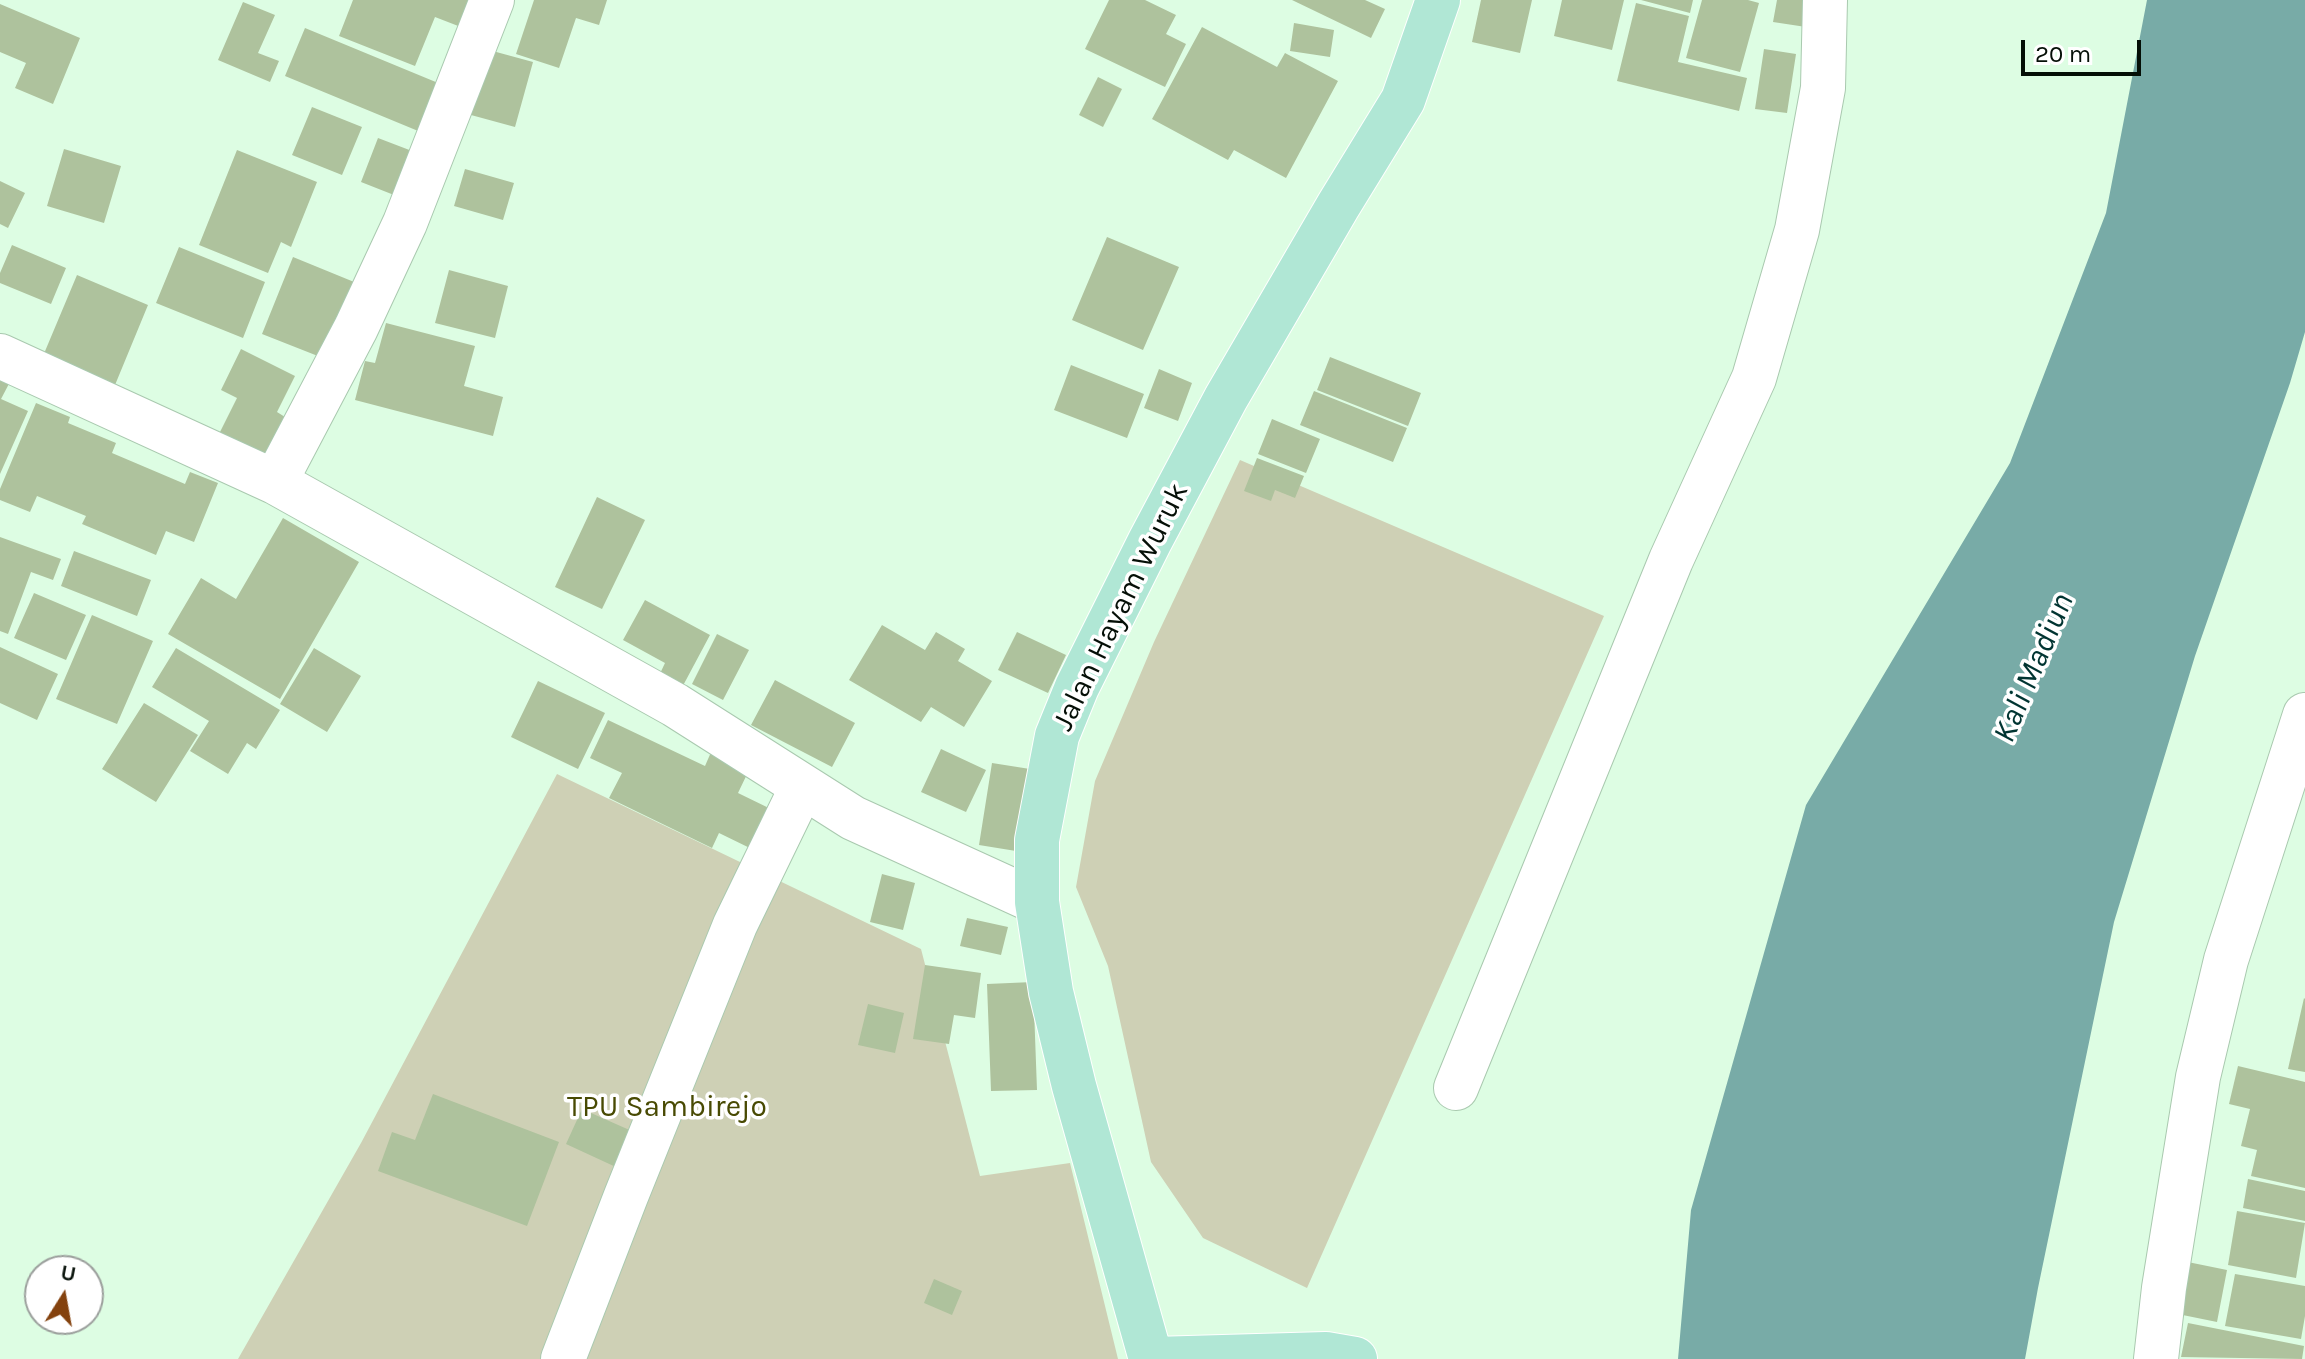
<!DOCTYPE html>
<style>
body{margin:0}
#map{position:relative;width:2305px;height:1359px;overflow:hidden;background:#ddfde3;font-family:Karla,sans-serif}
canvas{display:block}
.north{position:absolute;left:24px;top:1255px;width:80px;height:80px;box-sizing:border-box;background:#fff;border:2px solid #9b9f9c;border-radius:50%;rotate:11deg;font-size:22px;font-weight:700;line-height:32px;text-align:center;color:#050f07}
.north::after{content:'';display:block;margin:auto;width:28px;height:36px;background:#84420e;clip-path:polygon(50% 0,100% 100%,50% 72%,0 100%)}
.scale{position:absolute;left:2021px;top:40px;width:120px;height:36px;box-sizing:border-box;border:4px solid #050f07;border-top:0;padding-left:10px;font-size:24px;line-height:28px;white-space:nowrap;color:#050f07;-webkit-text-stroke:6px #fff;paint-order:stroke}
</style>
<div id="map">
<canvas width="2305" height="1359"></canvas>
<div class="north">U</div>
<div class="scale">20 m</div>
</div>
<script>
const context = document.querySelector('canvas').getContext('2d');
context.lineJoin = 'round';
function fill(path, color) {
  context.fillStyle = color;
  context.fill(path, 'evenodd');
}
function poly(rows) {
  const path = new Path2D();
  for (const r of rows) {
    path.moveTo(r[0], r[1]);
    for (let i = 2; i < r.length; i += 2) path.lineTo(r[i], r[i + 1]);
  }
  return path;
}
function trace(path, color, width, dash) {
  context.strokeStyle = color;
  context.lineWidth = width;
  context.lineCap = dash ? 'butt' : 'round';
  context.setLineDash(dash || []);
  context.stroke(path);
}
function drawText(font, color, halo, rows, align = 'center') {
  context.font = font + ' Karla,sans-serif';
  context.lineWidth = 7;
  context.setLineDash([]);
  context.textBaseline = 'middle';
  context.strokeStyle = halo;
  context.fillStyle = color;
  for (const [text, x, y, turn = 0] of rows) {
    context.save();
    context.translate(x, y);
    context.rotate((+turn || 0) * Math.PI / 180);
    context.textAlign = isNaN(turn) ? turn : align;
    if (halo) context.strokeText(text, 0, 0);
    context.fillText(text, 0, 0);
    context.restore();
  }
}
const green = poly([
 [1240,460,1604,616,1307,1288,1203,1238,1151,1162,1108,966,1076,887,1095,781,1154,642],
 [557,774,921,949,980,1176,1070,1163,1118,1359,238,1359,361,1143]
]);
const water = poly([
 [2147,0,2305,0,2305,332,2290,383,2195,656,2114,922,2038,1288,2025,1359,1678,1359,1691,1210,1806,805,2010,463,2106,213]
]);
const building = poly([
 [353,0,478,0,466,29,435,17,415,66,339,36],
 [534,0,607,0,599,25,576,18,559,68,516,54],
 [1109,0,1145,0,1176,15,1166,34,1186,44,1165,87,1085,49],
 [1292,0,1365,0,1385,9,1371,38],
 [1481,0,1532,0,1520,53,1472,42],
 [1562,0,1624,0,1612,50,1554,36],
 [1641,0,1693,0,1690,13],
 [1702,0,1748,0,1759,3,1740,72,1686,58],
 [1777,0,1810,0,1806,27,1773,22],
 [243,2,275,15,258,53,279,61,270,82,218,60],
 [1636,3,1689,16,1678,62,1747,78,1739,111,1617,81],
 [0,4,80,38,53,104,15,88,26,63,0,52],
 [1294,23,1334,30,1330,57,1290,51],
 [1202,27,1277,67,1285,53,1338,81,1286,178,1234,150,1228,160,1152,119],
 [305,28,443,85,423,133,285,76],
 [1764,49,1796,54,1787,113,1755,109],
 [489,50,533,62,515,127,471,115],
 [1098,77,1122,89,1103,127,1079,115],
 [312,107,362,127,342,175,292,155],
 [378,138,412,151,394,195,361,182],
 [64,149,121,166,104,223,47,206],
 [237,150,317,182,291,247,281,242,268,273,199,245],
 [465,169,514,183,503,220,454,206],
 [0,181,25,193,8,228,0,224],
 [1107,237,1179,267,1143,350,1072,320],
 [12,245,66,268,51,304,0,283,0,273],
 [179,247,265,282,243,338,156,303],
 [293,257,359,284,328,360,262,334],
 [449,270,508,286,495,338,435,323],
 [77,275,148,305,115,385,43,356],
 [386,323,475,346,464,386,503,397,493,436,355,400,365,361,375,363],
 [241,349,295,376,277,412,285,417,262,463,216,440,237,398,221,390],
 [1330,357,1421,393,1408,426,1317,390],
 [1071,365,1144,394,1127,438,1054,410],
 [1159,369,1192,383,1178,421,1144,408],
 [0,372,12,378,1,399,28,411,0,474],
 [1314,391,1407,428,1393,462,1300,425],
 [36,403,70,417,68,423,116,443,112,453,185,484,190,472,218,483,194,542,166,531,156,555,82,524,86,516,37,496,30,512,0,500,0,489],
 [1272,419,1320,439,1306,473,1258,454],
 [1257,458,1304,476,1295,498,1275,490,1271,501,1244,491],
 [597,497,645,520,602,609,555,587],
 [283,518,359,562,280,699,168,634,201,578,236,599],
 [0,537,61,559,53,580,31,572,8,634,0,631],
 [74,551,151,580,137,616,61,586],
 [34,593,86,615,66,660,14,638],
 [645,600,710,635,678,695,656,682,665,663,623,640],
 [92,615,153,641,117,724,56,699],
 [882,625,925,650,936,632,965,649,958,661,992,681,964,727,931,707,921,722,849,680],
 [1017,632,1066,655,1048,693,998,670],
 [717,634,749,650,723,700,692,684],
 [0,647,58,674,37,720,0,703],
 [176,648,280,710,256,749,247,743,228,774,190,751,209,721,152,687],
 [314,648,361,676,327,732,280,704],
 [775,680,855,723,832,767,751,725],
 [538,681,605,713,578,769,511,737],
 [144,703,198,735,156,802,102,769],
 [608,720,705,766,712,750,750,768,738,793,777,812,758,852,719,833,712,848,609,798,622,773,590,758],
 [941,749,986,770,966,812,921,792],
 [992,763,1030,769,1016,851,979,845],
 [882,874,915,883,903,930,870,922],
 [967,918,1008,927,1001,955,960,946],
 [925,965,981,973,975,1018,954,1015,949,1044,913,1039],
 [1033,982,1037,1090,991,1091,987,984],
 [2304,998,2305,999,2305,1072,2288,1069],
 [868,1004,904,1013,895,1053,858,1045],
 [2238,1066,2305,1082,2305,1188,2251,1176,2257,1150,2241,1146,2250,1109,2229,1104],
 [433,1094,559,1142,527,1226,378,1171,392,1132,415,1140],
 [582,1109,634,1132,618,1168,566,1144],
 [2248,1179,2305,1191,2305,1221,2243,1208],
 [2237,1211,2305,1223,2296,1278,2228,1265],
 [2173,1259,2227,1270,2217,1322,2163,1311],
 [2235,1274,2305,1286,2305,1316,2301,1339,2225,1326],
 [934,1279,962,1291,952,1315,924,1303],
 [2188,1323,2304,1346,2302,1359,2181,1357]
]);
const minor = poly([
 [0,356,275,482,675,705,853,818,1037,902],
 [275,482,356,328,405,223,492,0],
 [1456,1088,1671,560,1754,378,1797,230,1823,88,1825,0],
 [563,1359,626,1196,735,925,802,787],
 [2156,1359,2164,1288,2198,1077,2226,960,2305,715]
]);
const major = poly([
 [1151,1359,1074,1086,1051,992,1037,902,1037,840,1057,736,1077,687,1150,541,1226,398,1338,206,1403,100,1438,0],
 [1154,1359,1326,1354,1355,1359]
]);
const streetNames = [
 ["Jalan Hayam Wuruk",1121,607,-64]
];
const parkNames = [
 ["TPU Sambirejo",667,1107]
];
const waterNames = [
 ["Kali Madiun",2034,668,-67]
];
fill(green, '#ced0b5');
fill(water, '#78aba7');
fill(building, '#aec29d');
trace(minor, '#a9c9af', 46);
trace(major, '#fff', 46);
trace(minor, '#fff', 44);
trace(major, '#b0e7d5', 44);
drawText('30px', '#050f07', '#fff', streetNames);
drawText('30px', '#484a03', '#fff', parkNames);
drawText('italic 32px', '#003431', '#fff', waterNames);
</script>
